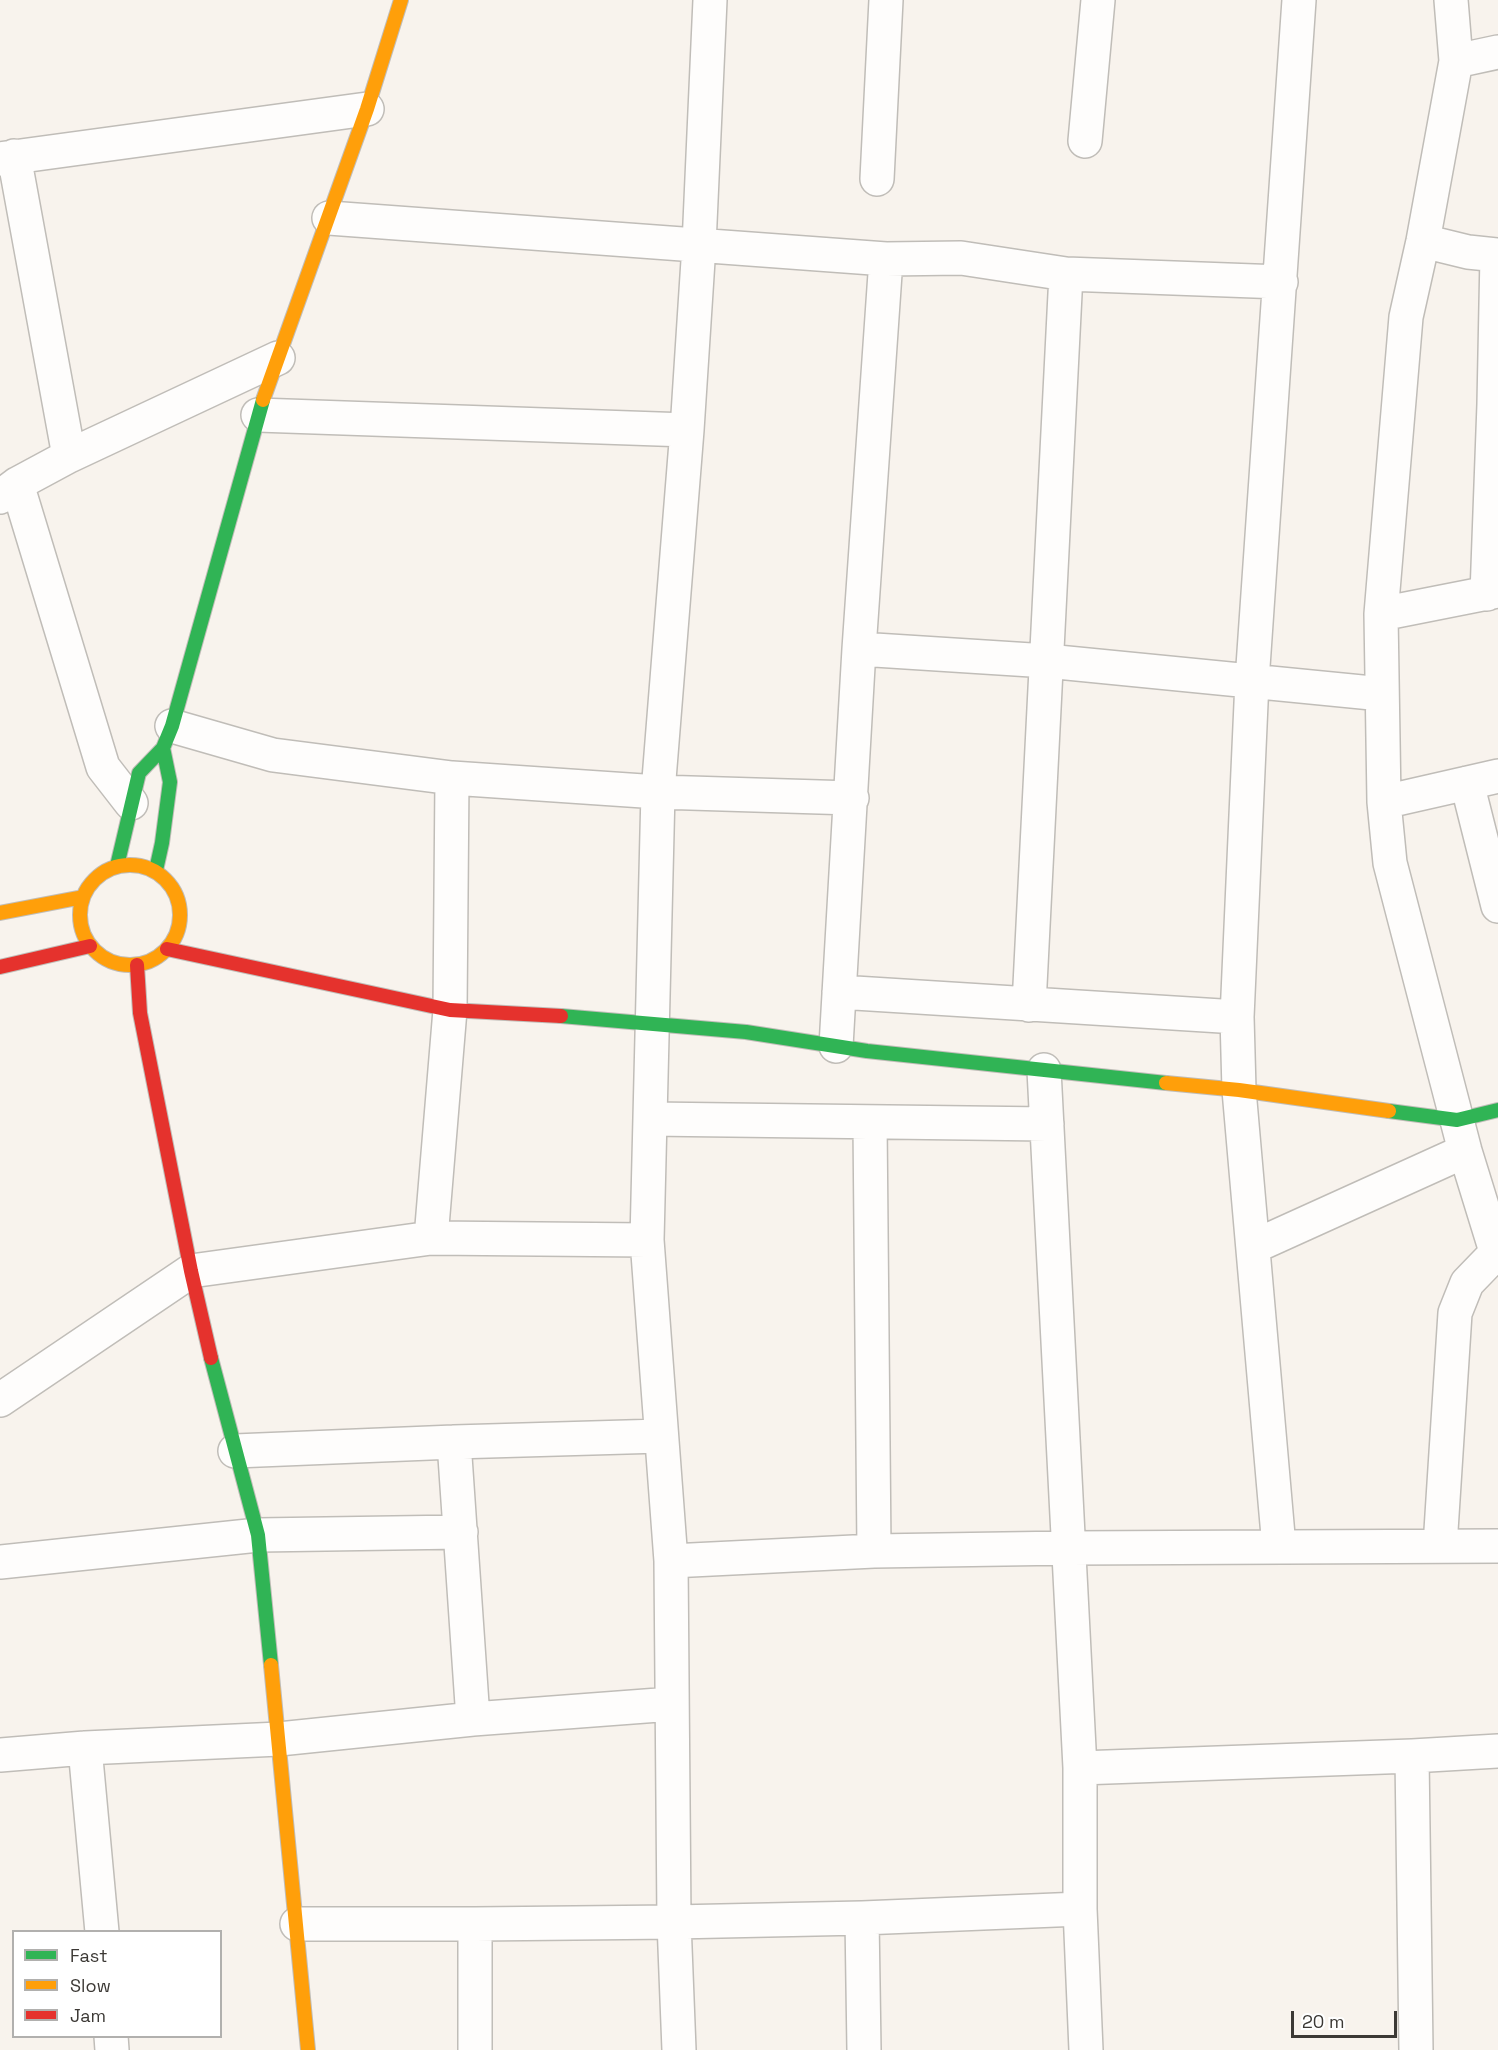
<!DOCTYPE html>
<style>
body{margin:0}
#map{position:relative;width:1498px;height:2050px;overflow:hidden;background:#f8f3ed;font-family:"Space Grotesk",sans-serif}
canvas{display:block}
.legend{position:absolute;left:12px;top:1930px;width:210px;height:108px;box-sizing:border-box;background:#fff;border:2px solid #b1b0ae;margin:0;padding:8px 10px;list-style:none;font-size:18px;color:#3c3935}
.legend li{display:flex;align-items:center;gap:12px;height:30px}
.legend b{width:30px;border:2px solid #b1b0ae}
.scale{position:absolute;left:1291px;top:2011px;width:106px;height:27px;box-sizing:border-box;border:3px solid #3c3935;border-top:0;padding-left:8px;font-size:18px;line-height:21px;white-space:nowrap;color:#3c3935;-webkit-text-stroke:4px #fff;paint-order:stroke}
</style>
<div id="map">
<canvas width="1498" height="2050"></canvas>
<ul class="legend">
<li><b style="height:8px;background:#30b455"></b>Fast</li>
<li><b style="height:8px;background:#ff9f0a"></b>Slow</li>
<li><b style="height:8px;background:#e5322d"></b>Jam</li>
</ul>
<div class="scale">20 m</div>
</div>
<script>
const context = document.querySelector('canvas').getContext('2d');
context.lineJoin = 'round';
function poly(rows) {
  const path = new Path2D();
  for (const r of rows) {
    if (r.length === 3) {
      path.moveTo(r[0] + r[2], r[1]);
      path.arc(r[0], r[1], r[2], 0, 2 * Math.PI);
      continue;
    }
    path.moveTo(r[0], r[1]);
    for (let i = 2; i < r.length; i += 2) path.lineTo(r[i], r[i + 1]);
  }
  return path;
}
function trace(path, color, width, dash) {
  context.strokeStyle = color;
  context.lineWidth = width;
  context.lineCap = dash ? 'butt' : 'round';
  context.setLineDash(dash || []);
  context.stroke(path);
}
const street = poly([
 [710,0,699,245,687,430,658,792,647,1240,671,1561,674,1922,862,1918,1080,1909,1080,1768,1044,1070],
 [1451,0,1456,61,1498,52],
 [1085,141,1098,0],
 [14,156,69,456],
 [0,159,367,109],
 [877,179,886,0],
 [329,218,886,259,961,258,1066,274,1281,282],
 [1423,241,1468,252,1498,255],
 [258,415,687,430],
 [17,484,103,767,131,803],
 [0,497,17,484,69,456,278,358],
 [1498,591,1381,614,1384,802,1390,863,1465,1151,1498,1258],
 [1487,594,1494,404,1497,255],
 [1381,614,1406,317,1423,241,1456,61],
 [859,649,1047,661,1382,694],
 [172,726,273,755,452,778],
 [1467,783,1498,906],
 [1384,802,1498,776],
 [839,992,1237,1017],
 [1029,1005,1066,274],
 [836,1046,859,649,886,259],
 [650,1119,1047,1124],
 [870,1122,874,1551],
 [431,1238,450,1010,452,778,658,792,852,798],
 [1253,1247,1465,1151],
 [0,1400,191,1271,431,1238,647,1240],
 [235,1451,454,1442],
 [1440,1546,1455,1313,1467,1283,1496,1253],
 [1279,1547,1239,1090,1237,1017,1252,681,1299,0],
 [671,1561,874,1551,1069,1548,1498,1546],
 [0,1562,258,1535,461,1532],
 [473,1719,454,1442,661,1436],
 [85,1748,102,1932],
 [0,1755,85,1748,279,1739,473,1719,672,1704],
 [1412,1756,1416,2050],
 [1080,1768,1412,1756,1498,1751],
 [1080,1909,1086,2050],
 [862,1918,864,2050],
 [297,1924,475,1924],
 [111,2036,112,2050],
 [475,2050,475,1924,674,1922,679,2050]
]);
const fast = poly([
 [117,866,139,773,163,748,172,726,263,400],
 [156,870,162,843,170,782,163,748],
 [561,1016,746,1032,867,1051,1166,1083],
 [1389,1111,1457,1120,1498,1110],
 [211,1358,258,1535,271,1665]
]);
const slow = poly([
 [263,400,367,109,401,0],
 [130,915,50],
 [0,913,83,897],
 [1166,1083,1239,1090,1389,1111],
 [271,1665,308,2050]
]);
const jam = poly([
 [167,949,450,1010,561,1016],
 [137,965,140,1013,191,1271,211,1358],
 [0,967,90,946]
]);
trace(street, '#c0bdb8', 36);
trace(fast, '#c0bdb8', 16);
trace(slow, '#c0bdb8', 16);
trace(jam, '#c0bdb8', 16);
trace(street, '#fefdfc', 33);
trace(fast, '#30b455', 14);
trace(slow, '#ff9f0a', 14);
trace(jam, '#e5322d', 14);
</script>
